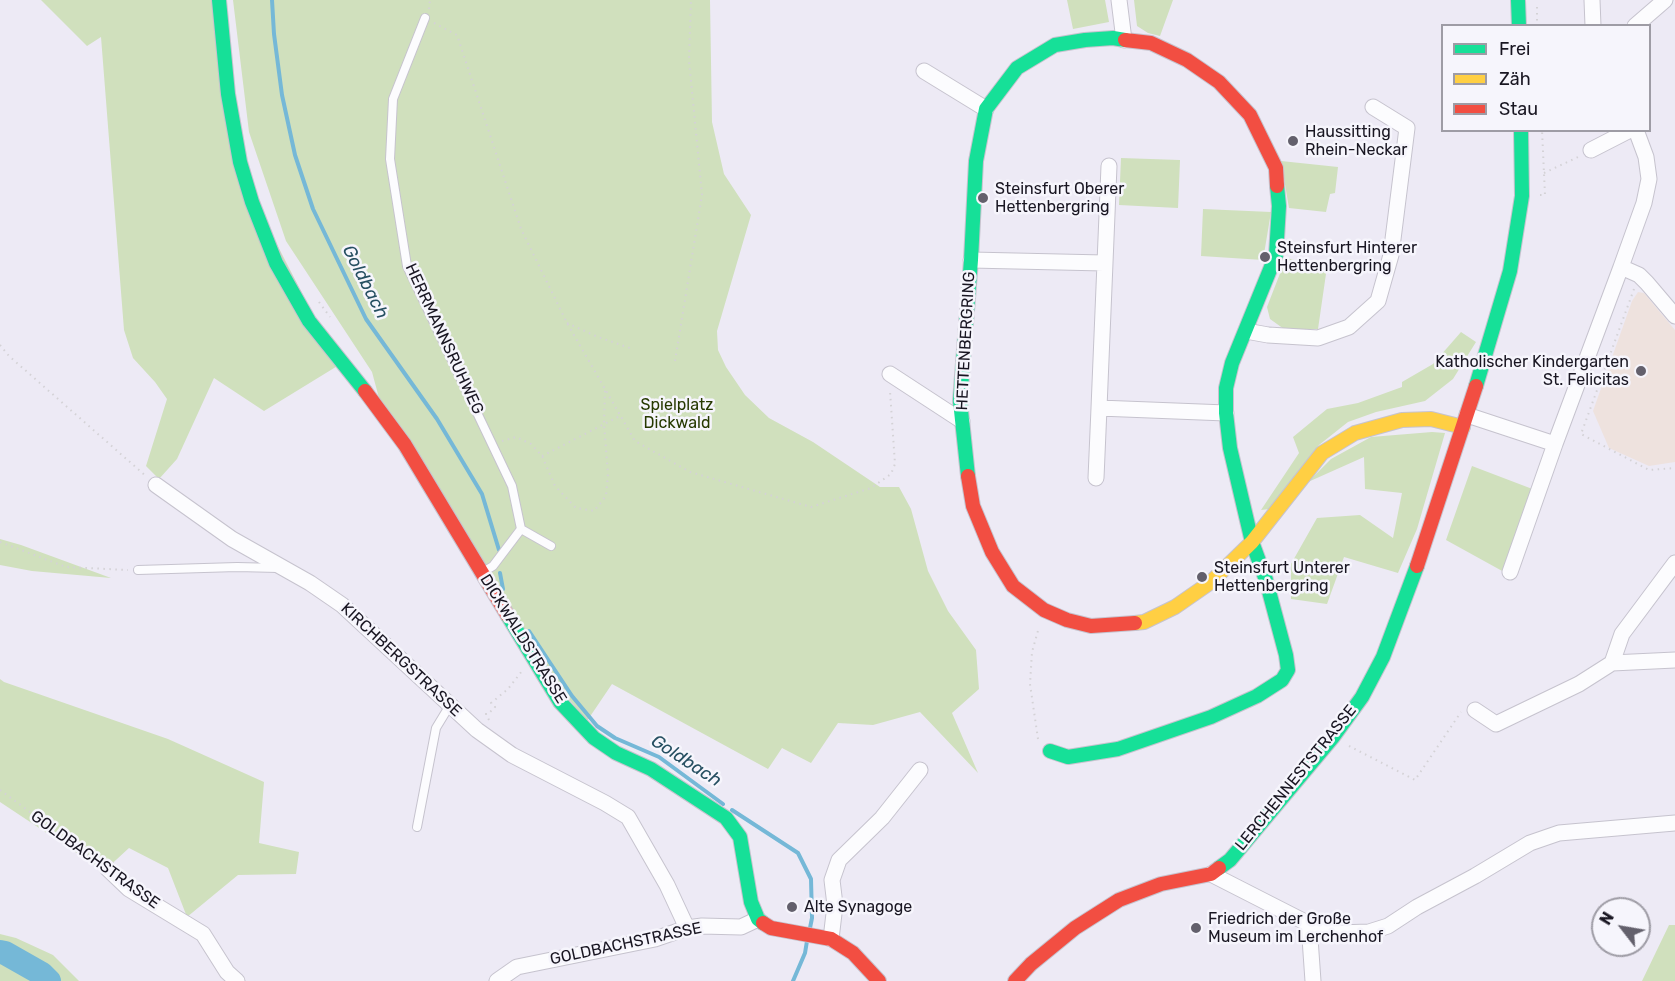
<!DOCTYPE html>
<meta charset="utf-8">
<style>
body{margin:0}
#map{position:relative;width:1675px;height:981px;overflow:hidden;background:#edeaf5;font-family:Rubik,sans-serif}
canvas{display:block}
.legend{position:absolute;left:1441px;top:24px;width:210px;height:108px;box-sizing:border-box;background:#f6f5fc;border:2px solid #9e9ca5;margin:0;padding:8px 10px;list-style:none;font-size:18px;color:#191622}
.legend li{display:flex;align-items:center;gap:12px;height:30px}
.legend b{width:30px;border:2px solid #9e9ca5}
.north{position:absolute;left:1591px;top:897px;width:60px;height:60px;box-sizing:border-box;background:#f6f5fc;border:2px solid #9e9ca5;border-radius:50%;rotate:301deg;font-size:16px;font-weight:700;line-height:24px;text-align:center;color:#191622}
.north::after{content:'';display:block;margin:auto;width:21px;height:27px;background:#63606c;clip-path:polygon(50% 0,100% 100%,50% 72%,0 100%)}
</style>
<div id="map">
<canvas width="1675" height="981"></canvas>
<ul class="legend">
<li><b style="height:8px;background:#16e098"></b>Frei</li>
<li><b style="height:8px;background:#ffcf43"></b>Zäh</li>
<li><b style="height:8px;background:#f24e42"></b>Stau</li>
</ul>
<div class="north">N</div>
</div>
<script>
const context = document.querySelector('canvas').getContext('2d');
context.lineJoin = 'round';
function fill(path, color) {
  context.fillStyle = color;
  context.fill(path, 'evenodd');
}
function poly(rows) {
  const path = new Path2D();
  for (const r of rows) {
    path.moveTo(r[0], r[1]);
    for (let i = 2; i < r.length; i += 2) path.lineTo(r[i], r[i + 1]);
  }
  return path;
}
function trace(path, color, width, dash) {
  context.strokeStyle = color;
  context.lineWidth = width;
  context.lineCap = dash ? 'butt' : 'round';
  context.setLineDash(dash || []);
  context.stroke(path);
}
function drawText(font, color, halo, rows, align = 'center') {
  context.font = font + ' Rubik,sans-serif';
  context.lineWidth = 5;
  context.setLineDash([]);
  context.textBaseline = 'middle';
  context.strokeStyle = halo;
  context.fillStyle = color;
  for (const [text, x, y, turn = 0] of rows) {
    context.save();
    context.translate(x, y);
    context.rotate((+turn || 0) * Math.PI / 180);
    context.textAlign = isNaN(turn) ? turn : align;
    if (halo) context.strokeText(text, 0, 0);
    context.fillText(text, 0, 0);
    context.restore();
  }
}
const education = poly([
 [1638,292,1644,293,1675,330,1675,462,1649,466,1609,448,1593,411,1632,301]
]);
const green = poly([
 [41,0,213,0,232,157,339,365,264,411,214,378,177,459,159,479,146,466,167,399,155,382,133,358,124,330,101,37,87,46],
 [233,0,710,0,712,122,724,174,751,215,717,331,718,350,726,367,745,395,769,418,813,442,880,487,899,487,911,509,928,571,948,611,976,650,979,689,952,713,978,773,920,712,873,725,838,723,811,763,782,748,768,769,612,684,587,721,564,693,379,398,372,372,286,241,249,132],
 [1067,0,1105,0,1109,22,1073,29],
 [1134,0,1173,0,1160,36,1148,33,1137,26],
 [1121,158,1180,160,1178,208,1119,205],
 [1281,161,1338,167,1335,193,1330,194,1326,212,1289,208],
 [1203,209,1271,212,1263,260,1201,256],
 [1286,258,1327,267,1318,329,1284,329,1270,319,1267,307],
 [1461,332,1476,342,1453,379,1425,401,1376,412,1348,422,1319,445,1269,509,1261,510,1299,453,1293,437,1327,409,1358,403,1402,387,1402,382,1433,364],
 [1432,432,1445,433,1417,529,1398,573,1344,557,1327,604,1291,599,1291,564,1317,518,1360,515,1393,538,1402,493,1365,489,1364,457,1308,482,1331,459,1371,437],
 [1472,466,1535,490,1504,572,1446,540],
 [0,539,21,545,111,578,32,571,0,565],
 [0,679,4,682,168,739,264,782,259,843,299,852,296,874,238,875,187,917,168,868,129,848,104,871,0,802],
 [1669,925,1675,925,1675,981,1642,981],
 [0,934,16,938,53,955,79,981,0,981]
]);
const stream = poly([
 [272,0,274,34,282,95,295,155,313,209,366,319,437,419,482,494,499,550],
 [500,573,503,589],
 [529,631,572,696,597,726,615,738,659,757,723,804],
 [732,810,798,853,811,879,812,918,810,928],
 [793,981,805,953,807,941]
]);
const river = poly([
 [0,952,5,953,42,974,49,981]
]);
const path = poly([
 [1537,7,1537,26],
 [429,9,430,0],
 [434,23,457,35,521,229,567,323,635,441,690,472,811,507,871,488,891,474,895,464,890,391],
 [1544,173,1578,157],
 [1540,195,1545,195,1542,130],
 [1634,289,1581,434,1649,470,1675,468],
 [319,302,330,317],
 [567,323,598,337,630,348],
 [0,345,9,356,147,477],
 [675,361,702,195,689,60,691,0],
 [502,441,516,437,531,444,542,456,555,486,576,508,594,511,606,496,608,474,604,424,605,389],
 [542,456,620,416],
 [0,542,66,567,128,570],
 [489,720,486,714,488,714,495,707,491,703,508,689,522,671],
 [1038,739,1030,684,1032,652,1039,627],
 [1349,746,1415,780,1461,712],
 [0,790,97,861]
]);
const lane = poly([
 [425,18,393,99,390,159,407,266,512,486,521,529,493,566,483,572],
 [521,529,551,546],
 [138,570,237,567,278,568],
 [417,827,436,728,450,705]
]);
const street = poly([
 [1119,0,1124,40],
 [1592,0,1593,26],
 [1635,26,1665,0],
 [924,71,986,109],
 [1591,150,1630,130],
 [971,260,1104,263],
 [1621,267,1644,203,1649,179,1646,157,1636,130],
 [1246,331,1268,335,1318,338,1349,327,1378,301,1391,255,1407,128,1373,107],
 [890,374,962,421],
 [1099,408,1109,166],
 [1467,415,1555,444,1621,267,1639,275,1647,283,1675,316],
 [1096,478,1099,408,1226,413],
 [156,485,232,539,310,583,342,605,477,730,512,755,605,803,628,817,667,885,687,928],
 [1510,572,1555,444],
 [1612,663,1675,660],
 [1475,710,1496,724,1579,684,1612,663,1622,634,1675,563],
 [107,868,129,889,203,934,227,972,237,981],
 [1211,874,1309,924,1338,933,1369,932,1388,926,1417,907,1475,876,1530,843,1559,833,1675,823],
 [1309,924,1313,981],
 [831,939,835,905,832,880,839,860,882,818,920,770],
 [497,981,517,967,655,939,687,928,702,926,741,927,758,919]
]);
const fast = poly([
 [219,0,228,94,240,162,252,202,276,263,309,321,365,391],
 [1518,0,1519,26],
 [1476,386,1510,271,1522,196,1521,130],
 [968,476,960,401,971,260,976,161,986,109,1017,68,1055,45,1085,40,1113,38,1125,40],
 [508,616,560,702,594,738,616,753,651,769,726,818,740,837,751,902,758,919,763,923],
 [1050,751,1068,757,1118,749,1211,717,1257,696,1282,680,1288,670,1286,655,1266,580,1252,542,1230,448,1226,413,1226,388,1232,363,1276,255,1279,206,1277,186],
 [1219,868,1230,860,1333,737,1362,697,1383,657,1417,566]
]);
const slow = poly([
 [1135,623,1144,622,1175,607,1211,582,1252,542,1322,453,1355,433,1402,420,1431,419,1463,427]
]);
const jam = poly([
 [1125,40,1151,43,1187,60,1219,82,1250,115,1276,168,1277,186],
 [365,391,405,445,508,616],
 [968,476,973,506,992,552,1013,586,1044,610,1067,620,1091,626,1135,623],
 [1417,566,1476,386],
 [763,923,771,928,831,939,853,953,879,981],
 [1015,981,1031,964,1075,928,1119,900,1161,884,1211,874,1219,868]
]);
const markers = [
 [1293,141,6,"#63606c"],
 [983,198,6,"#63606c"],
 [1265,257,6,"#63606c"],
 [1641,371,6,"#63606c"],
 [1202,577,6,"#63606c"],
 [792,907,6,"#63606c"],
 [1196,928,6,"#63606c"]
];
const poiNames = [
 ["Haussitting",1305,132],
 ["Rhein-Neckar",1305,150],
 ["Steinsfurt Oberer",995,189],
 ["Hettenbergring",995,207],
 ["Steinsfurt Hinterer",1277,248],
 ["Hettenbergring",1277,266],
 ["Katholischer Kindergarten",1629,362,"right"],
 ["St. Felicitas",1629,380,"right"],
 ["Steinsfurt Unterer",1214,568],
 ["Hettenbergring",1214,586],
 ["Alte Synagoge",804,907],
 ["Friedrich der Große",1208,919],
 ["Museum im Lerchenhof",1208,937]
];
const streetNames = [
 ["HERRMANNSRUHWEG",444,339,65],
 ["HETTENBERGRING",966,341,-87],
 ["DICKWALDSTRASSE",523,639,58],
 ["KIRCHBERGSTRASSE",401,660,43],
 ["LERCHENNESTSTRASSE",1296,778,-51],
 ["GOLDBACHSTRASSE",95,860,36],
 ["GOLDBACHSTRASSE",626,944,-12]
];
const parkNames = [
 ["Spielplatz",677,405],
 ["Dickwald",677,423]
];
const waterNames = [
 ["Goldbach",365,282,63],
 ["Goldbach",686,761,33]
];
fill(education, '#eee2de');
fill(green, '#d0e0bd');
trace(stream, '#75b8d7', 4);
trace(river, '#75b8d7', 24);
trace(lane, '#c6c3ce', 10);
trace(street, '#c6c3ce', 17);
trace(fast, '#c6c3ce', 16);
trace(slow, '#c6c3ce', 16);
trace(jam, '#c6c3ce', 16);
trace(path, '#d4d2d6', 2, [1.5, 4.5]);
trace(lane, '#fcfcfe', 8);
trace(street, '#fcfcfe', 15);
trace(fast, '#16e098', 14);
trace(slow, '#ffcf43', 14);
trace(jam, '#f24e42', 14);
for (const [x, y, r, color] of markers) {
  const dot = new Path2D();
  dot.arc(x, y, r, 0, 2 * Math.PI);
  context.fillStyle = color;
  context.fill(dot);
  trace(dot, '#f6f5fc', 2);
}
drawText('16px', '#191622', '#f6f5fc', poiNames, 'left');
drawText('16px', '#191622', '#f6f5fc', streetNames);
drawText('16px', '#263900', '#f6f5fc', parkNames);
drawText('italic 18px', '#264f61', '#f6f5fc', waterNames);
</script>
